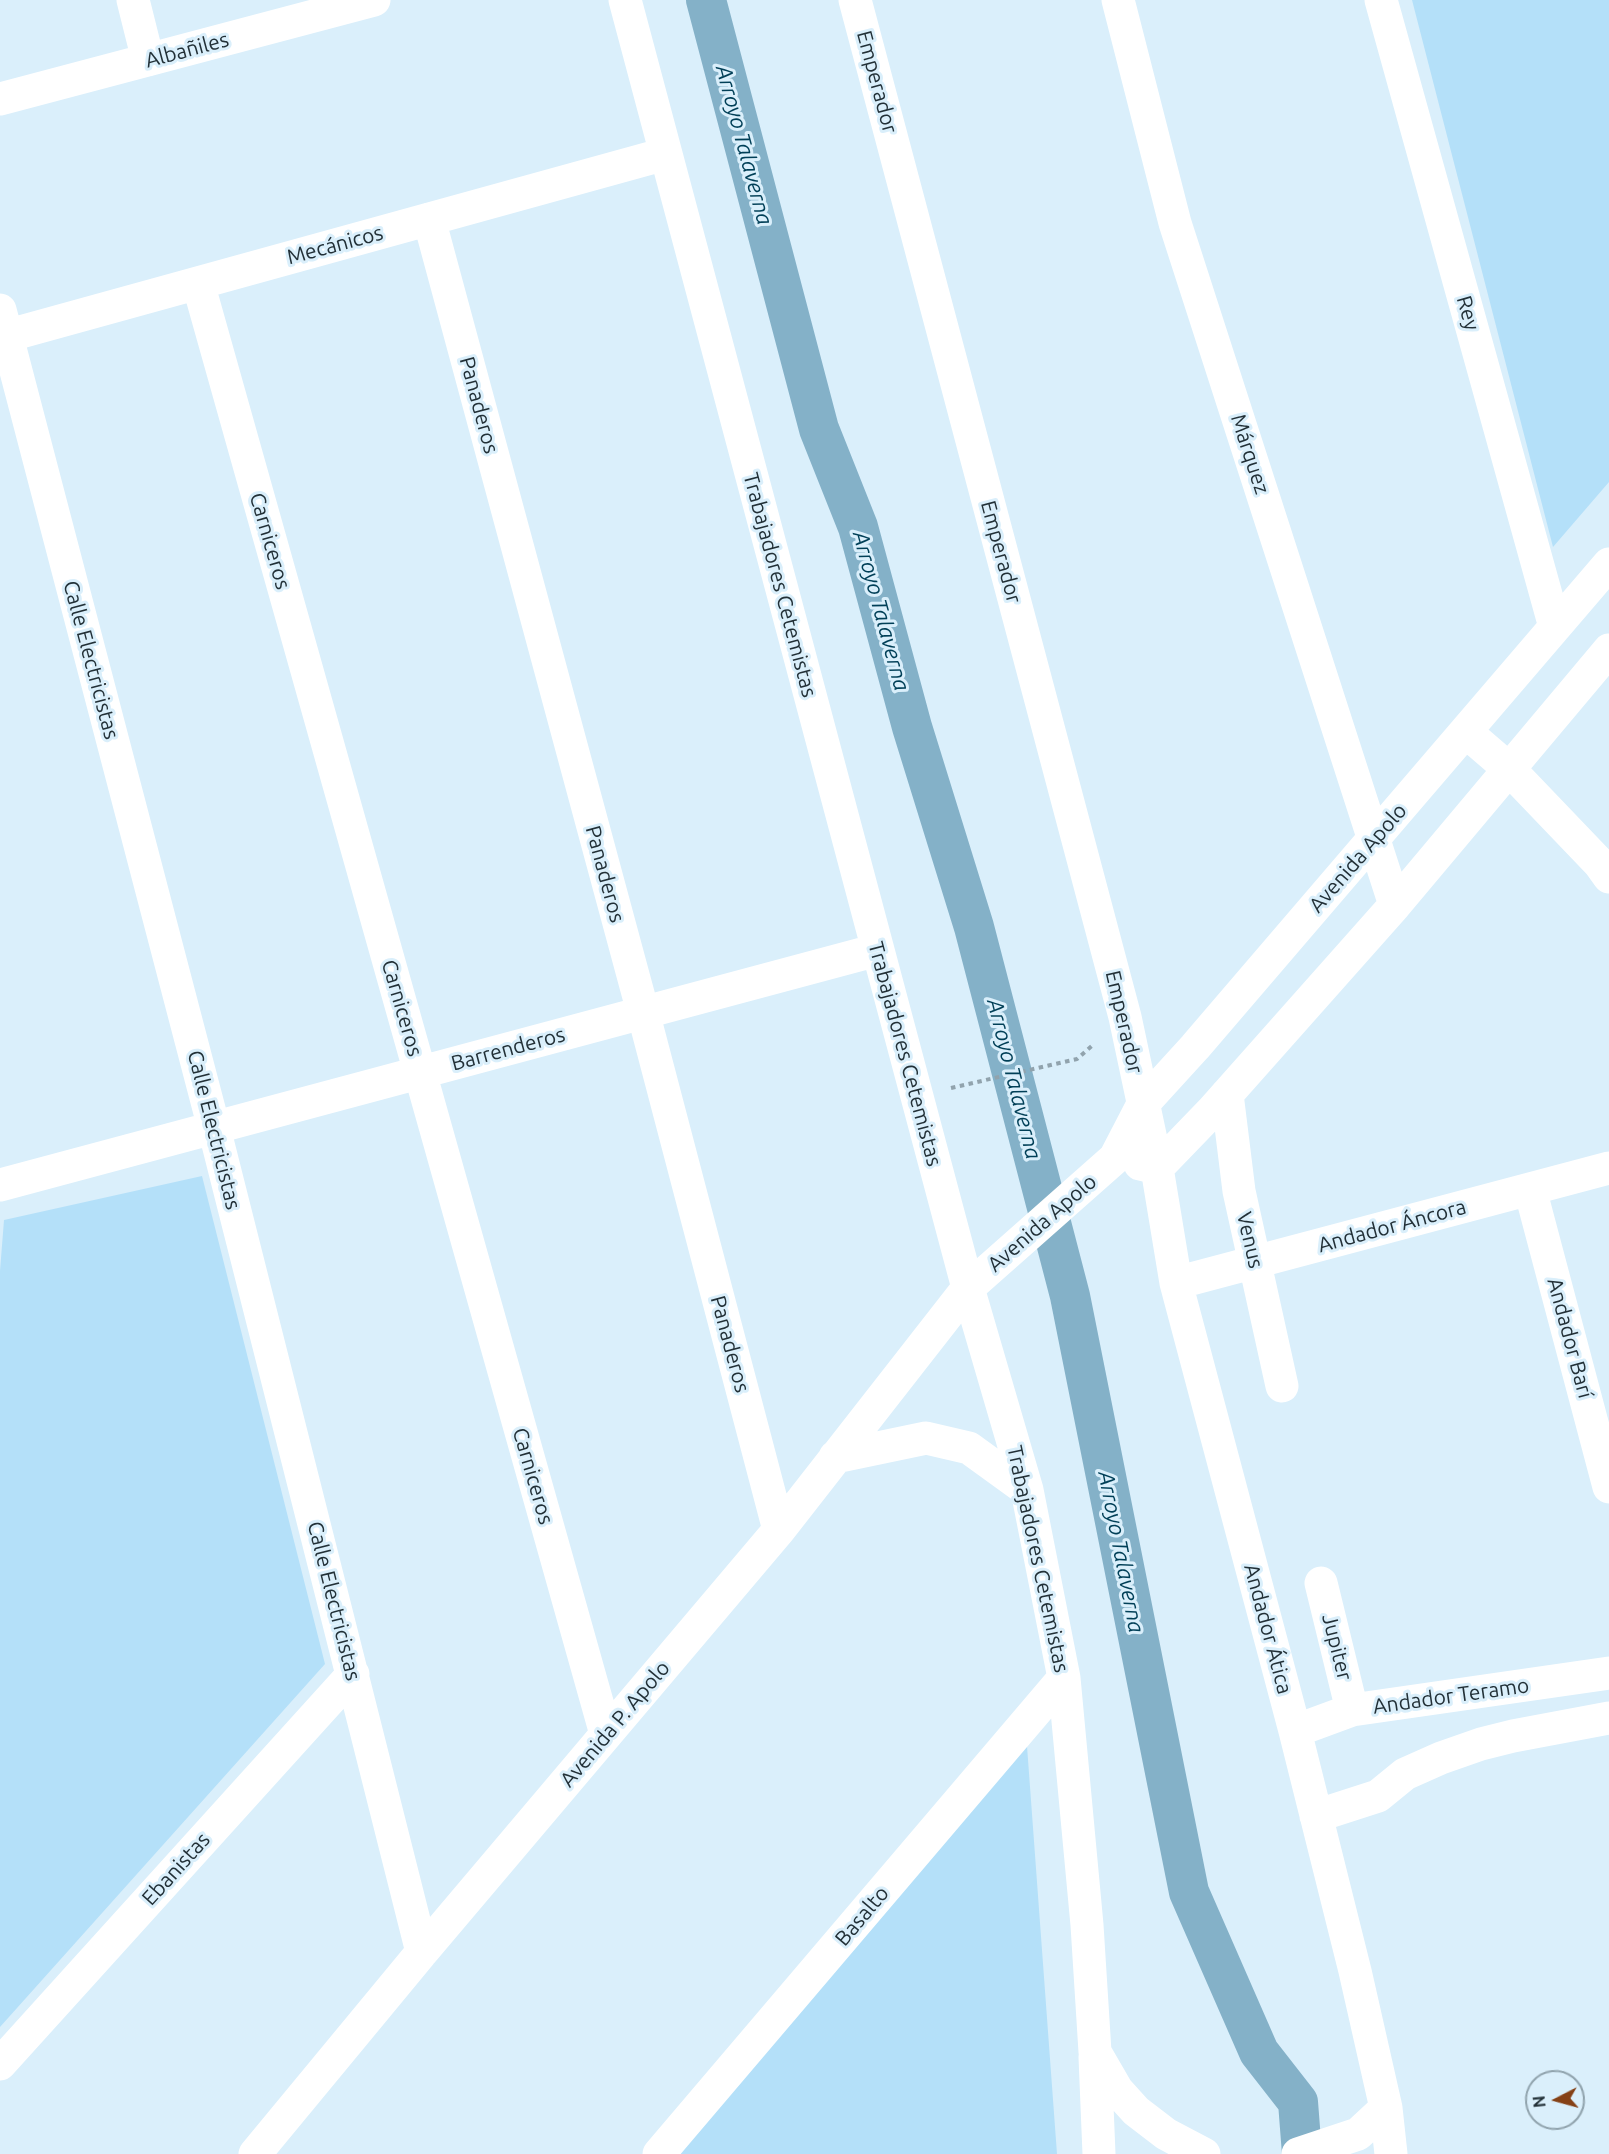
<!DOCTYPE html>
<meta charset="utf-8">
<style>
body{margin:0}
#map{position:relative;width:1609px;height:2154px;overflow:hidden;background:#daeffb;font-family:Ubuntu,sans-serif}
canvas{display:block}
.north{position:absolute;left:1525px;top:2070px;width:60px;height:60px;box-sizing:border-box;background:#daeffb;border:2px solid #90a3ad;border-radius:50%;rotate:264deg;font-size:16px;font-weight:700;line-height:24px;text-align:center;color:#223037}
.north::after{content:'';display:block;margin:auto;width:21px;height:27px;background:#854116;clip-path:polygon(50% 0,100% 100%,50% 72%,0 100%)}
</style>
<div id="map">
<canvas width="1609" height="2154"></canvas>
<div class="north">N</div>
</div>
<script>
const context = document.querySelector('canvas').getContext('2d');
context.lineJoin = 'round';
function fill(path, color) {
  context.fillStyle = color;
  context.fill(path, 'evenodd');
}
function poly(rows) {
  const path = new Path2D();
  for (const r of rows) {
    path.moveTo(r[0], r[1]);
    for (let i = 2; i < r.length; i += 2) path.lineTo(r[i], r[i + 1]);
  }
  return path;
}
function trace(path, color, width, dash) {
  context.strokeStyle = color;
  context.lineWidth = width;
  context.lineCap = dash ? 'butt' : 'round';
  context.setLineDash(dash || []);
  context.stroke(path);
}
function drawText(font, color, halo, rows, align = 'center') {
  context.font = font + ' Ubuntu,sans-serif';
  context.lineWidth = 6;
  context.setLineDash([]);
  context.textBaseline = 'middle';
  context.strokeStyle = halo;
  context.fillStyle = color;
  for (const [text, x, y, turn = 0] of rows) {
    context.save();
    context.translate(x, y);
    context.rotate((+turn || 0) * Math.PI / 180);
    context.textAlign = isNaN(turn) ? turn : align;
    if (halo) context.strokeText(text, 0, 0);
    context.fillText(text, 0, 0);
    context.restore();
  }
}
const green = poly([
 [1412,0,1609,0,1609,482,1553,547],
 [202,1176,325,1664,0,2027,0,1271,4,1220],
 [1027,1746,1057,2154,673,2154]
]);
const canal = poly([
 [706,0,819,429,858,527,912,727,974,927,1070,1296,1189,1892,1259,2052,1298,2102,1302,2154]
]);
const path = poly([
 [951,1088,1077,1059,1094,1044]
]);
const minor = poly([
 [133,0,148,60],
 [625,0,968,1288,1027,1490,1064,1678,1087,1925,1095,2052,1117,2090,1136,2111,1166,2134,1204,2154],
 [855,0,1125,1017,1157,1168,1176,1283,1295,1731,1355,1971,1386,2108,1391,2154],
 [1118,0,1175,223,1395,905],
 [1381,0,1555,627],
 [0,99,374,0],
 [429,219,643,1012,779,1530],
 [198,283,606,1734],
 [0,310,214,1128,422,1952],
 [6,336,665,154],
 [1466,732,1509,769,1599,863,1609,877],
 [1227,1094,1239,1191,1282,1386],
 [1140,1164,1157,1168,1213,1110,1395,905,1609,650],
 [0,1185,877,950],
 [1530,1189,1609,1487],
 [1176,1283,1609,1168],
 [835,1457,926,1438,969,1448,1027,1490],
 [1321,1583,1352,1710],
 [1295,1731,1352,1710,1609,1673],
 [1316,1816,1378,1796,1405,1774,1441,1758,1481,1744,1513,1736,1609,1718],
 [1095,2057,1099,2154],
 [0,2064,353,1674],
 [255,2154,422,1952,779,1530,968,1288,1115,1158,1143,1104,1195,1047,1609,564],
 [659,2154,1064,1678],
 [1298,2154,1358,2134,1386,2108]
]);
const streetNames = [
 ["Albañiles",187,50,-15],
 ["Emperador",877,82,75],
 ["Mecánicos",335,245,-15],
 ["Rey",1468,313,74],
 ["Panaderos",479,405,75],
 ["Márquez",1250,454,72],
 ["Carniceros",270,541,74],
 ["Emperador",1001,552,75],
 ["Trabajadores Cetemistas",780,585,75],
 ["Calle Electricistas",91,660,75],
 ["Avenida Apolo",1358,858,-49],
 ["Panaderos",605,874,75],
 ["Carniceros",402,1008,74],
 ["Emperador",1124,1022,77],
 ["Barrenderos",508,1049,-15],
 ["Trabajadores Cetemistas",905,1054,75],
 ["Calle Electricistas",214,1130,76],
 ["Avenida Apolo",1042,1223,-41],
 ["Andador Áncora",1392,1226,-15],
 ["Venus",1250,1240,77],
 ["Andador Barí",1570,1338,75],
 ["Panaderos",730,1344,75],
 ["Carniceros",533,1476,74],
 ["Trabajadores Cetemistas",1038,1559,78],
 ["Calle Electricistas",334,1601,76],
 ["Andador Ática",1268,1629,75],
 ["Jupiter",1337,1647,76],
 ["Andador Teramo",1451,1696,-8],
 ["Avenida P. Apolo",615,1724,-50],
 ["Ebanistas",176,1869,-48],
 ["Basalto",862,1916,-50]
];
const waterNames = [
 ["Arroyo Talaverna",744,145,75],
 ["Arroyo Talaverna",881,611,75],
 ["Arroyo Talaverna",1014,1079,76],
 ["Arroyo Talaverna",1121,1552,79]
];
fill(green, '#b4e0f9');
trace(canal, '#84b1c8', 40);
trace(path, '#91a3ad', 4, [4.5, 4.5]);
trace(minor, '#fff', 33);
drawText('21px', '#223037', '#daeffb', streetNames);
drawText('italic 22px', '#003f57', '#daeffb', waterNames);
</script>
